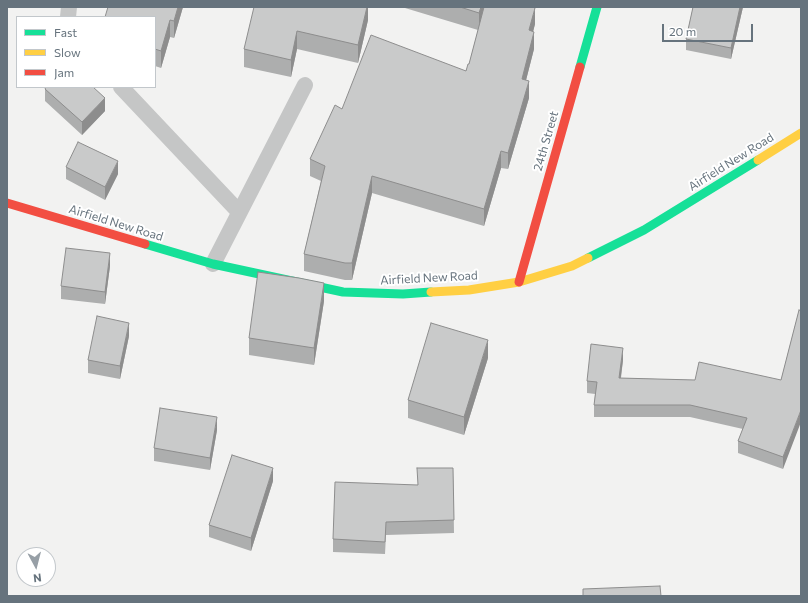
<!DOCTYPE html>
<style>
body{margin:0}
#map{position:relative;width:808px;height:603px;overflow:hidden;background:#f2f2f1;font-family:Commissioner,sans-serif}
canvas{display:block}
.frame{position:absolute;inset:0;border:8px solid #66737d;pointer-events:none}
.legend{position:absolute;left:16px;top:16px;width:140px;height:72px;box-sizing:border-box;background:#fff;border:1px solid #c2c7cb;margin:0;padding:5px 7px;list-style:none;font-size:12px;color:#66737d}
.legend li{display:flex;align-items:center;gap:8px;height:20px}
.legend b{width:20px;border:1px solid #c2c7cb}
.north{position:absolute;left:16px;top:547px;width:40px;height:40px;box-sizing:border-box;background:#fff;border:1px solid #c2c7cb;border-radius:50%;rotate:173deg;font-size:11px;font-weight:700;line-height:16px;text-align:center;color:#66737d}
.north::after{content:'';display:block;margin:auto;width:14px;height:18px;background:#979fa6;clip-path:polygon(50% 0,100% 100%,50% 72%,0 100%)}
.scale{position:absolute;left:662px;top:24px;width:91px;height:18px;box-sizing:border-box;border:2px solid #66737d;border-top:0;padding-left:5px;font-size:12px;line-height:14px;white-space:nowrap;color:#66737d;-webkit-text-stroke:3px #fff;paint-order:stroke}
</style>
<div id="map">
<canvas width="808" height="603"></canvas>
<div class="frame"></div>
<ul class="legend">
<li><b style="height:5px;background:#16e098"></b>Fast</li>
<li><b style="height:5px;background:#ffcf43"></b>Slow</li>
<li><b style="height:5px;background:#f24e42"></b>Jam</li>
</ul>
<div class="north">N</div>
<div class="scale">20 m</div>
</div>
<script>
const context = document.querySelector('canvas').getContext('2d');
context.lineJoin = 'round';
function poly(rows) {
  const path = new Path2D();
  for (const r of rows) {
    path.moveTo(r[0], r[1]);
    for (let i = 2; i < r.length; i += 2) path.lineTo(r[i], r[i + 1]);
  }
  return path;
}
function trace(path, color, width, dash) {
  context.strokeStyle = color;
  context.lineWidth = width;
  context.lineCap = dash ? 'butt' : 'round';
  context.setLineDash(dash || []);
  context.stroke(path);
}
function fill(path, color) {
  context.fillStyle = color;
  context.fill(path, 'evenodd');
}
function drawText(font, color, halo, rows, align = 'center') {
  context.font = font + ' Commissioner,sans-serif';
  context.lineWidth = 4;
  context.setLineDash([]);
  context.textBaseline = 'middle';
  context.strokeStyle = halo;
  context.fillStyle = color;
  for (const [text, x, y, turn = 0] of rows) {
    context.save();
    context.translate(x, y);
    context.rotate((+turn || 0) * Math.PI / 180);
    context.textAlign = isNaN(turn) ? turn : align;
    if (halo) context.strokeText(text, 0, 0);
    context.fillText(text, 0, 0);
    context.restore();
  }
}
const lane = poly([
 [68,17,69,7],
 [121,87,239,212],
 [213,264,305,85]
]);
const fast = poly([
 [580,67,597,7],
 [145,244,213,264,343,292,403,294,431,292],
 [588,258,644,230,758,160]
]);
const slow = poly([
 [758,160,801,133],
 [431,292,469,290,519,282,572,266,588,258]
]);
const jam = poly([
 [7,203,145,244],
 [519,282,580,67]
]);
const wall = poly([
 [183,7,174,38,170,37,161,68,155,66,155,17],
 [368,7,368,20,358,63,297,49,291,77,244,67,244,49],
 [405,7,532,7,535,24,533,32,534,49,526,80,529,98,508,169,501,168,484,226,372,193,352,280,345,280,304,271,304,254,321,181,310,176,310,159,342,109,466,71,469,64,478,30,405,8],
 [693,7,743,7,731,59,686,50,686,39],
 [45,89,105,111,82,135,45,101],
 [66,167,118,174,105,200,66,179],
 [110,266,105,304,61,299,61,286],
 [324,301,314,365,249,355,249,338],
 [799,310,783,469,738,453,738,441,743,429,690,417,594,417,594,405,595,394,587,393,587,381,623,360,621,378,695,380,781,380],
 [129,336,120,379,88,373,88,360],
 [488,358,464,435,408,418,408,400],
 [217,430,210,470,154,461,154,448],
 [453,468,454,533,386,535,385,554,333,552,333,539,417,485],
 [273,481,251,551,209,537,209,525]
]);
const shadedWall = poly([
 [178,7,183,7,174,38,174,21],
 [367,7,368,7,368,20,358,63,358,45],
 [481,7,486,7,479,30,479,13],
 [740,7,743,7,731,59,731,48],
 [535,8,535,24,529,47,529,30],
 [170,20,170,37,161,68,161,51],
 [297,31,297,49,291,77,291,60],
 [534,32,534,49,522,96,522,79],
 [529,81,529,98,508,169,508,153],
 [105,98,105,111,82,135,82,122],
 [501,151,501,168,484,226,484,209],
 [118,161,118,174,105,200,105,187],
 [372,176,372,193,352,280,352,263],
 [110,253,110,266,105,304,105,292],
 [324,283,324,301,314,365,314,348],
 [129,323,129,336,120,379,120,366],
 [488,340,488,358,464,435,464,417],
 [623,348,623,360,619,390,619,378],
 [801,410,801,422,783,469,783,457],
 [217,417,217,430,210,470,210,458],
 [273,468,273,481,251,551,251,538]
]);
const building = poly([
 [108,7,178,7,174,21,170,20,161,51,155,49,155,17,105,17,108,7],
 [254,7,367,7,358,45,297,31,291,60,244,49,254,7],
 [460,7,481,7,479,13,460,7],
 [484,7,532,7,535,8,529,30,534,32,522,79,529,81,508,153,501,151,484,209,372,176,352,263,345,263,304,254,325,166,310,159,335,105,342,109,371,35,466,71,468,64,469,64,484,7],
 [693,7,740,7,731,48,686,39,693,7],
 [46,87,93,87,105,98,82,122,45,89,46,87],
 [78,142,118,161,105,187,66,167,78,142],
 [66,248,110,253,105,292,61,286,66,248],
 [258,272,299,278,324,283,314,348,249,338,258,272],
 [799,310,801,311,801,410,783,457,738,441,747,418,690,405,594,405,597,382,587,381,591,344,623,348,619,378,695,380,699,362,781,380,799,310],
 [97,316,129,323,120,366,88,360,97,316],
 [431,323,488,340,464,417,408,400,431,323],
 [160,408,217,417,210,458,154,448,160,408],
 [232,455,273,468,251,538,209,525,232,455],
 [417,468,453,468,454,520,386,522,385,542,333,539,335,482,418,485,417,468],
 [660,586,661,596,583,596,583,589,660,586]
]);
const streetNames = [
 ["24th Street",546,141,-74],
 ["Airfield New Road",731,162,-32],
 ["Airfield New Road",116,223,17],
 ["Airfield New Road",429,278,-3]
];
trace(lane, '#c5c6c6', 16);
trace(fast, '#16e098', 9);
trace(slow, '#ffcf43', 9);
trace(jam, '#f24e42', 9);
fill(wall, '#adaeae');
fill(shadedWall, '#8d8d8d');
fill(building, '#c9caca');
trace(building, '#8d8d8d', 1);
drawText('12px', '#66737d', '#fff', streetNames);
</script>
